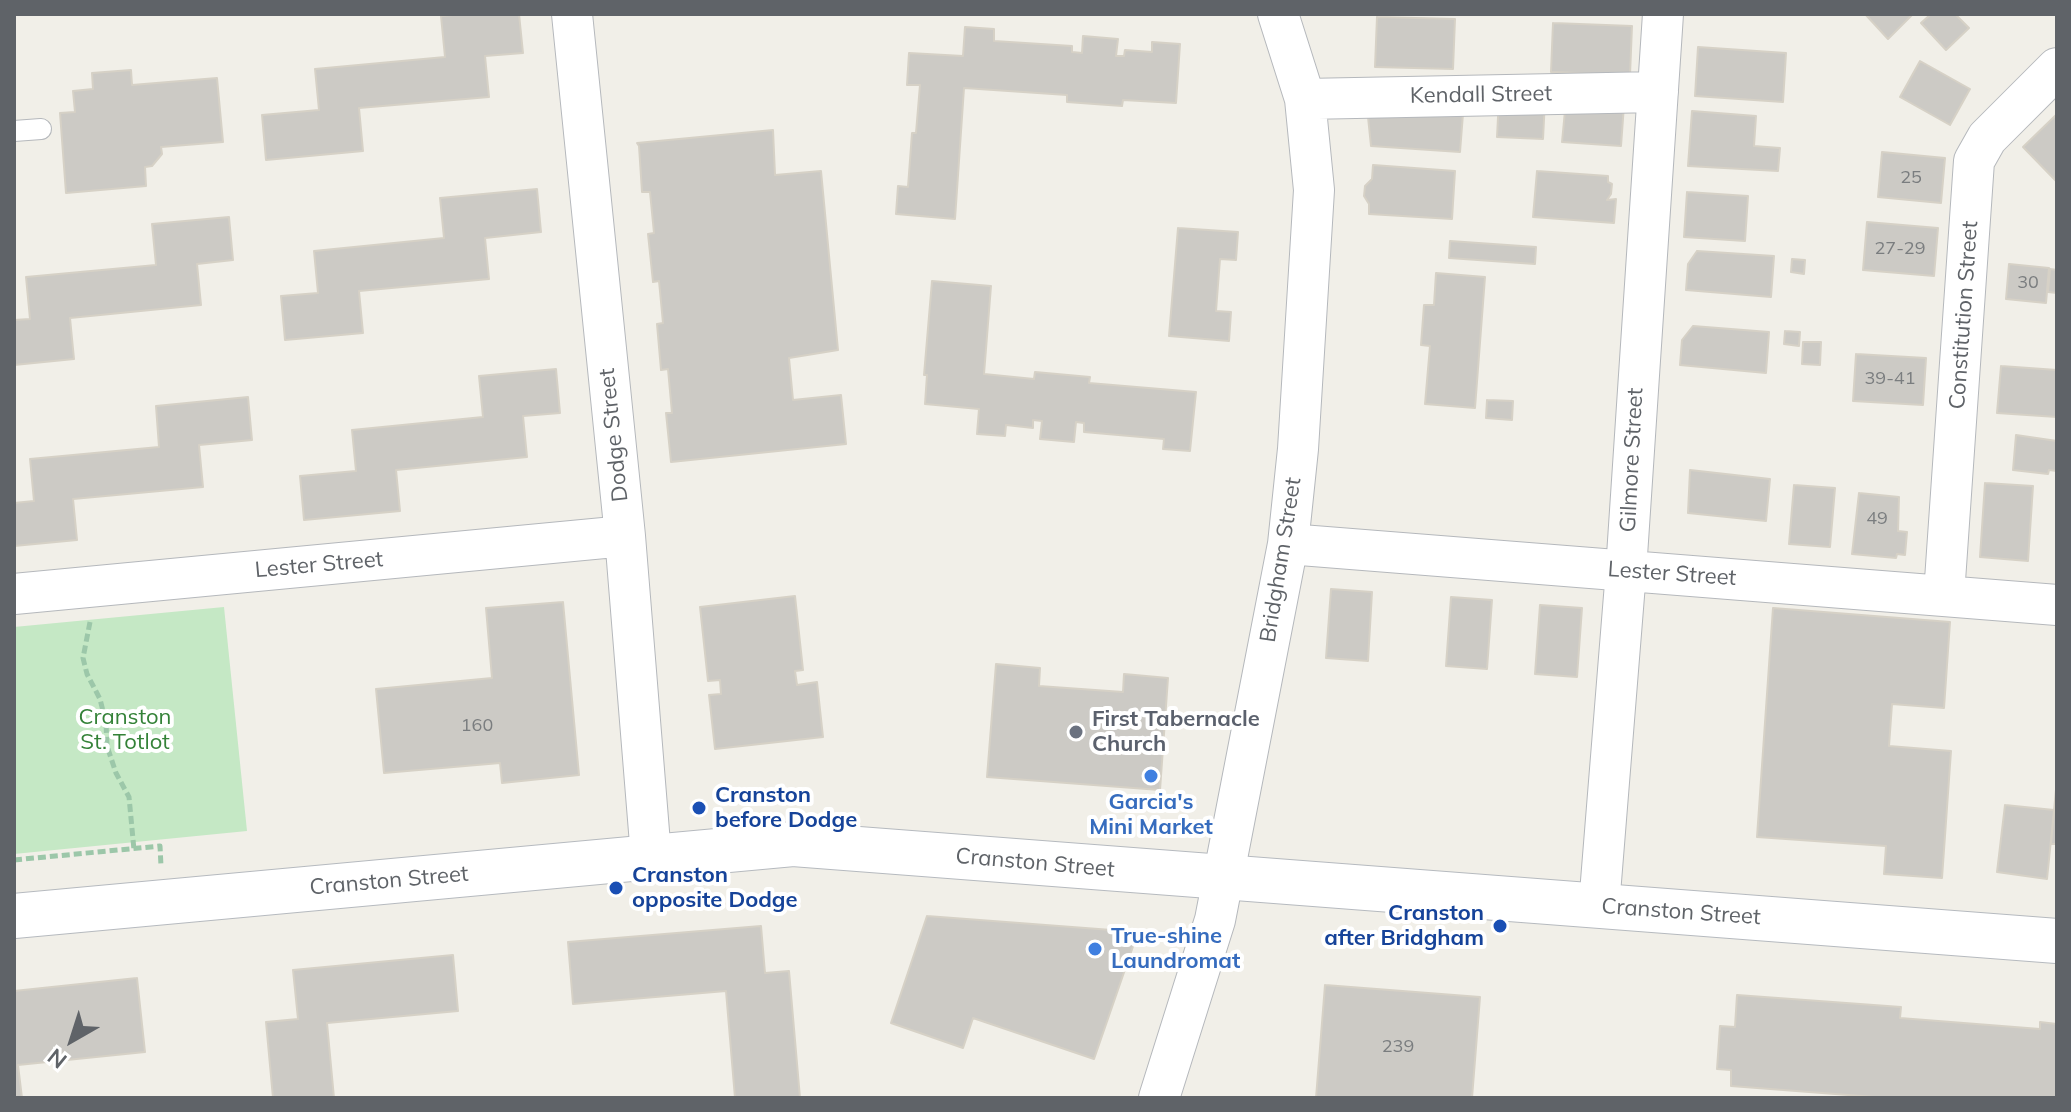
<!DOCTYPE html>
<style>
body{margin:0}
#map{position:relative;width:2071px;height:1112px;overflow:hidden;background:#f1efe8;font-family:Mulish,sans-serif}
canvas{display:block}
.frame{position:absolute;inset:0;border:16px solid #5f6368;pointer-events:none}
.north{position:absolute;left:32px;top:1000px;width:80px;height:80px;-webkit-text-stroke:6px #fff;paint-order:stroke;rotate:219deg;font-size:22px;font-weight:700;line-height:32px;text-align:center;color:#5f6368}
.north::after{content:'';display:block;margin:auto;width:28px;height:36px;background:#5f6368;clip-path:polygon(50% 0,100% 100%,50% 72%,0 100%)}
</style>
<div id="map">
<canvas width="2071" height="1112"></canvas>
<div class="frame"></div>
<div class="north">N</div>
</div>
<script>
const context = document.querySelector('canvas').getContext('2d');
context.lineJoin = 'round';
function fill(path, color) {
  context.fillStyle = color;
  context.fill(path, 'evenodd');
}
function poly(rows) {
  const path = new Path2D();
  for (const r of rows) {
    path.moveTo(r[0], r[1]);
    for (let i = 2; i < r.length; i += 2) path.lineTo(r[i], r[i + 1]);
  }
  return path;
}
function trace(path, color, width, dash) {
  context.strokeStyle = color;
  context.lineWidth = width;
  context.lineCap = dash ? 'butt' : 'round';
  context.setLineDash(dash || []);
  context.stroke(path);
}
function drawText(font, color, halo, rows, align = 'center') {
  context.font = font + ' Mulish,sans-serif';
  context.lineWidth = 8;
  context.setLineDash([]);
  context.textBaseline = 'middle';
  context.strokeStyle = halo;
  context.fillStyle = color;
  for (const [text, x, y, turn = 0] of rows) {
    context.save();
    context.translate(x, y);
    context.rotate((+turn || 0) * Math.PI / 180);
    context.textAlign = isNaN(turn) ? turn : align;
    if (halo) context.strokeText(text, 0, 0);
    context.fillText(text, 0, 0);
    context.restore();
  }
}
const green = poly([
 [224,607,247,831,14,854,14,627]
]);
const building = poly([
 [465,14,519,14,523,53,485,56,489,97,359,108,363,151,266,160,262,115,319,110,315,69,445,57,441,16,465,14],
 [1865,14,1912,14,1912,15,1888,39,1865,14],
 [1931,14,1955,14,1969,28,1946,50,1921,23,1931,14],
 [1377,17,1455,19,1453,69,1375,67,1377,17],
 [1553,23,1632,26,1630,75,1551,72,1553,23],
 [965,27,994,29,994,41,1072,46,1072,52,1082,53,1083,36,1118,39,1116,56,1124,56,1125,50,1152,52,1152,42,1180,44,1176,103,1123,100,1122,106,1067,102,1067,95,964,88,955,219,896,214,898,186,908,187,912,133,916,133,920,85,907,85,909,53,963,56,965,27],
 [1698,47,1786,53,1783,102,1695,96,1698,47],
 [1920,61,1970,89,1950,125,1900,97,1920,61],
 [131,70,132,85,217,78,223,142,161,147,162,154,152,166,145,167,146,186,66,193,60,113,75,112,73,91,93,89,92,73,131,70],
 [1499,98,1545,100,1543,139,1497,137,1499,98],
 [1566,100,1624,105,1621,146,1562,142,1566,100],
 [1464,101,1460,152,1371,146,1368,117,1464,101],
 [1692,111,1756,116,1754,146,1780,148,1778,171,1688,166,1692,111],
 [2057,114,2057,182,2023,147,2057,114],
 [773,130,775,175,821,171,838,350,789,358,793,400,841,395,846,444,671,462,666,413,672,413,668,369,661,370,657,324,663,323,659,281,653,282,648,234,654,233,650,192,642,192,639,146,637,143,773,130],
 [1882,152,1945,158,1941,203,1878,197,1882,152],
 [1373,165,1455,171,1452,219,1369,214,1369,204,1364,196,1365,186,1372,179,1373,165],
 [1537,171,1608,176,1608,182,1612,184,1611,194,1607,200,1616,199,1614,223,1533,217,1537,171],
 [537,189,541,232,485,238,489,279,359,291,363,333,285,340,281,296,318,293,314,251,444,238,440,198,537,189],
 [1687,192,1748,196,1745,241,1684,237,1687,192],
 [229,217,233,260,197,264,201,305,70,318,74,359,14,365,14,320,30,319,26,277,156,265,152,224,229,217],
 [1867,222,1938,228,1934,276,1863,270,1867,222],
 [1178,228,1238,232,1236,260,1220,259,1216,311,1231,312,1229,341,1169,336,1178,228],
 [1450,241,1536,247,1535,264,1449,258,1450,241],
 [1697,251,1774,256,1771,297,1686,290,1688,264,1697,251],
 [1792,259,1805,260,1804,274,1791,272,1792,259],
 [2009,264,2049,268,2046,303,2006,299,2009,264],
 [2050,269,2057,270,2057,293,2048,292,2050,269],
 [1436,273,1485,277,1475,408,1425,404,1430,346,1421,345,1424,305,1434,305,1436,273],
 [932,281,991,286,984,374,1034,379,1035,372,1090,377,1089,383,1196,392,1190,451,1163,449,1164,439,1084,432,1084,423,1076,422,1074,442,1040,439,1042,421,1033,420,1033,428,1006,425,1005,436,977,434,979,409,925,404,927,375,924,375,932,281],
 [1693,326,1769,332,1766,373,1680,365,1682,340,1693,326],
 [1785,331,1800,332,1799,346,1784,344,1785,331],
 [1803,342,1821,342,1820,365,1802,364,1803,342],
 [1856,354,1926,358,1923,405,1853,401,1856,354],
 [2001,366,2057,370,2057,417,1997,413,2001,366],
 [556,369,560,413,523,416,527,457,396,470,400,511,304,520,300,476,356,471,352,430,483,417,479,376,556,369],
 [248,397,252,440,199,445,203,487,73,499,77,540,14,546,14,503,34,501,30,459,159,447,156,406,248,397],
 [1487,400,1513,401,1512,420,1486,418,1487,400],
 [2016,435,2057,441,2057,471,2049,470,2048,474,2013,470,2016,435],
 [1690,470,1770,479,1766,521,1688,513,1690,470],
 [1985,483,2033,486,2028,561,1980,557,1985,483],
 [1794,485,1835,488,1830,547,1789,544,1794,485],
 [1859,493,1899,497,1898,531,1907,532,1905,555,1897,554,1896,558,1852,554,1859,493],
 [1331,589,1372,592,1368,661,1326,658,1331,589],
 [795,596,803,670,795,671,797,685,817,682,823,737,715,749,709,695,721,694,720,680,708,681,700,607,795,596],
 [1451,597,1492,600,1487,669,1446,666,1451,597],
 [563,602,579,775,502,783,500,763,384,773,376,689,492,678,486,608,563,602],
 [1540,605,1582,608,1577,677,1535,674,1540,605],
 [1773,608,1950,622,1944,708,1892,704,1889,746,1951,751,1942,878,1884,874,1886,846,1757,837,1773,608],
 [996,664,1040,668,1039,686,1123,692,1124,674,1168,678,1160,790,987,777,996,664],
 [2057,778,2057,844,2051,844,2057,778],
 [2005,805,2054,810,2047,879,1997,872,2005,805],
 [927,916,1138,932,1094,1059,973,1018,963,1048,891,1023,927,916],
 [761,926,765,973,789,971,800,1098,735,1098,726,991,573,1004,568,942,761,926],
 [453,955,458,1011,327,1023,334,1098,273,1098,266,1022,298,1019,293,970,453,955],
 [137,978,145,1052,18,1065,22,1098,14,1098,14,991,137,978],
 [1325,985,1480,997,1472,1098,1316,1098,1325,985],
 [1737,995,1901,1007,1900,1018,2040,1029,2040,1022,2057,1024,2057,1098,1887,1098,1731,1086,1731,1070,1717,1069,1720,1026,1735,1027,1737,995]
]);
const path = poly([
 [90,622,83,658,87,674,100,699,106,723,107,746,116,773,129,797,134,850],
 [14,860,160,846,161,866]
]);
const service = poly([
 [14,131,41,129]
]);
const minor = poly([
 [572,14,625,536,651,856],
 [1305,99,1658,92],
 [1288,544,2057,605],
 [14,594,625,536],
 [1944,595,1974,161,1987,138,2057,68],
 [1599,906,1626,571,1663,14],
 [1159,1098,1215,920,1288,544,1298,449,1314,190,1305,99,1278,14]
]);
const secondary = poly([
 [14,916,793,844,2057,941]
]);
const markers = [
 [1076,732,8,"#6b7280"],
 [1151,776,8,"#3f7fe0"],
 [699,808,8,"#1a4fb4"],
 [616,888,8,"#1a4fb4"],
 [1500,926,8,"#1a4fb4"],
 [1095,949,8,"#3f7fe0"]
];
const numberNames = [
 ["25",1911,178],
 ["27-29",1900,249],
 ["30",2028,283],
 ["39-41",1890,379],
 ["49",1877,519],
 ["160",477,726],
 ["239",1398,1047]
];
const streetNames = [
 ["Kendall Street",1481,95,-1],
 ["Constitution Street",1964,315,-86],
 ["Dodge Street",614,435,-96],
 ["Gilmore Street",1632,460,-87],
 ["Bridgham Street",1281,560,-81],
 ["Lester Street",319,565,-5],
 ["Lester Street",1672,574,4],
 ["Cranston Street",1035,863,5],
 ["Cranston Street",389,881,-5],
 ["Cranston Street",1681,912,4]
];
const parkNames = [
 ["Cranston",125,717],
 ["St. Totlot",125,742]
];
const worshipNames = [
 ["First Tabernacle",1092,719],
 ["Church",1092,744]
];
const transitNames = [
 ["Cranston",715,795],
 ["before Dodge",715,820],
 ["Cranston",632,875],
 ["opposite Dodge",632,900],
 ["Cranston",1484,913,"right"],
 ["after Bridgham",1484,938,"right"]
];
const shopNames = [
 ["Garcia's",1151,802],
 ["Mini Market",1151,827],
 ["True-shine",1111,936,"left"],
 ["Laundromat",1111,961,"left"]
];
fill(green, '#c5e8c5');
fill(building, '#cccac5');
trace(building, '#d6d1c6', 2);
trace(service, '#b5b8bc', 22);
trace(minor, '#b5b8bc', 42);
trace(secondary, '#b6babf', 46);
trace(path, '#9cc7a9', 5, [8, 4]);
trace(service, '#fff', 20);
trace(minor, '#fff', 40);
trace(secondary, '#fff', 44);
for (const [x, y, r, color] of markers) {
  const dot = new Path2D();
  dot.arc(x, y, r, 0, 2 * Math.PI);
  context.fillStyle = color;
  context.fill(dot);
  trace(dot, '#fff', 3);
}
drawText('18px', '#7a7d7f', null, numberNames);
drawText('22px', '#5f6368', '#fff', streetNames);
drawText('22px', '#348238', '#fff', parkNames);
drawText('bold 22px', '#5b616d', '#fff', worshipNames, 'left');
drawText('bold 22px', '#164399', '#fff', transitNames, 'left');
drawText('bold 22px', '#366cbe', '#fff', shopNames);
</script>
